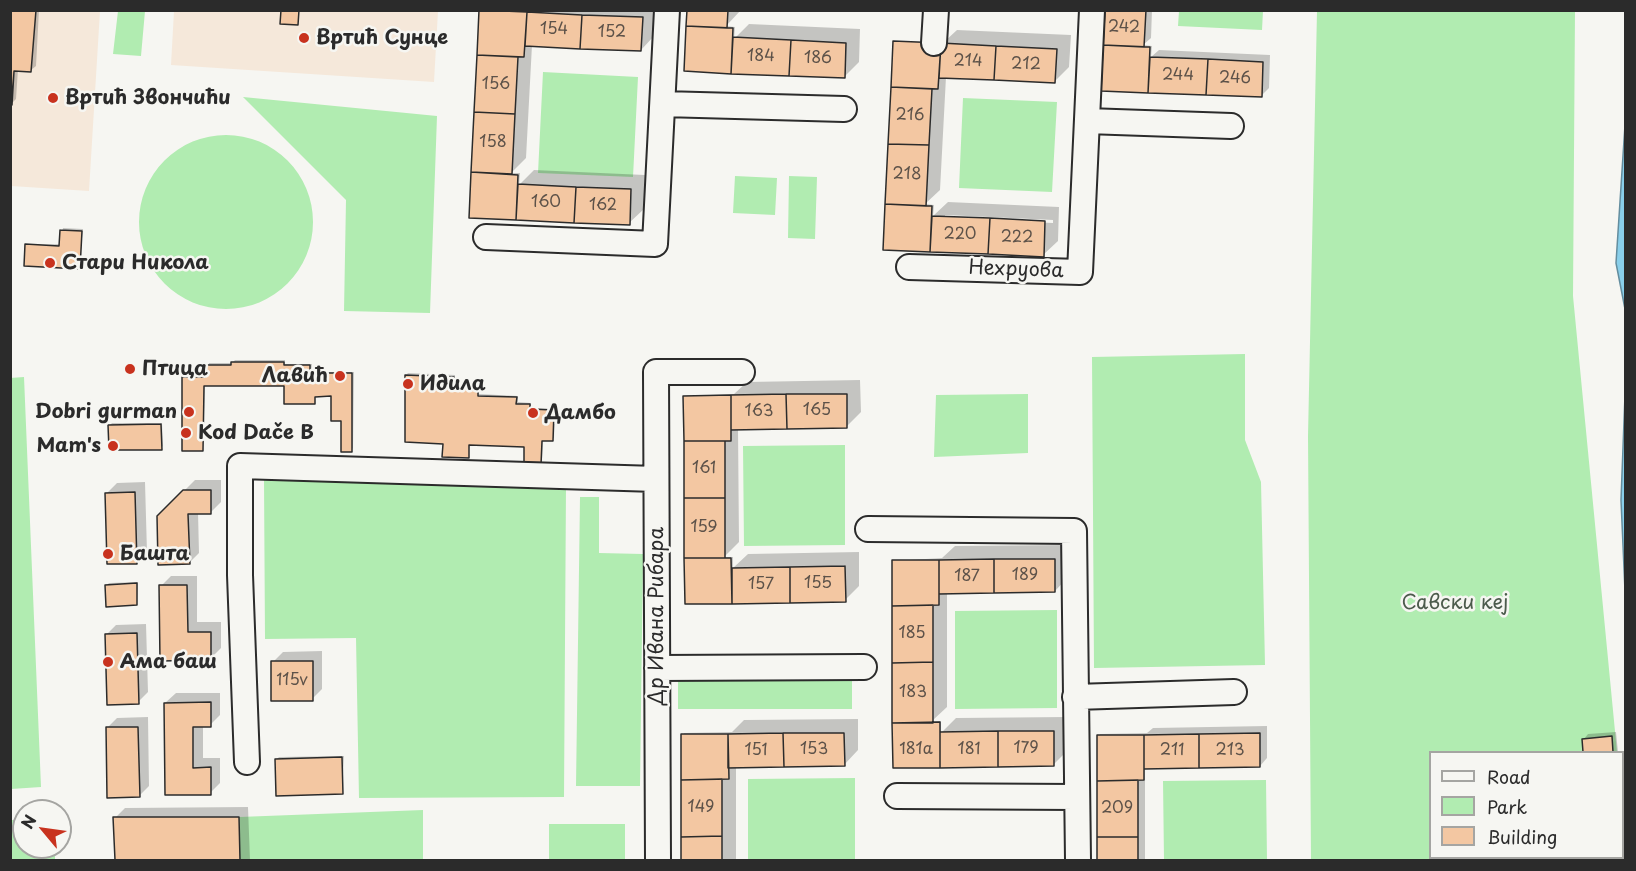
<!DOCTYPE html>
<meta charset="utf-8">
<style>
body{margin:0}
#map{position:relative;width:1636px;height:871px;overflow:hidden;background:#f6f6f2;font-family:"Playpen Sans",sans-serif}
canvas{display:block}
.frame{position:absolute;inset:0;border:12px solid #2b2b2b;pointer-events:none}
.legend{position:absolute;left:1429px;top:751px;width:195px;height:108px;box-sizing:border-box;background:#f6f6f2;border:2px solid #a5a5a2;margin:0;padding:8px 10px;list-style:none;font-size:18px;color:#2b2b2b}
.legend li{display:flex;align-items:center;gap:12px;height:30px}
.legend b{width:30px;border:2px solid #a5a5a2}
.north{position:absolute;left:12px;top:799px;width:60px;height:60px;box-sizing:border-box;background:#f6f6f2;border:2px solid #a5a5a2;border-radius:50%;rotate:299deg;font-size:16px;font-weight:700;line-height:24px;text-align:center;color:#2b2b2b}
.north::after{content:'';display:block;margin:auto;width:21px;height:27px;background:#c8321e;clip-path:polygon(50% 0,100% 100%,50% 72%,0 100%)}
</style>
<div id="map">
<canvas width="1636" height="871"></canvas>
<div class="frame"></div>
<ul class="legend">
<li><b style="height:8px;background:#f6f6f2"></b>Road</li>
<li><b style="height:16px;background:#b1ecb1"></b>Park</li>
<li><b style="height:16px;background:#f3c7a2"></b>Building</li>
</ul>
<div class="north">N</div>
</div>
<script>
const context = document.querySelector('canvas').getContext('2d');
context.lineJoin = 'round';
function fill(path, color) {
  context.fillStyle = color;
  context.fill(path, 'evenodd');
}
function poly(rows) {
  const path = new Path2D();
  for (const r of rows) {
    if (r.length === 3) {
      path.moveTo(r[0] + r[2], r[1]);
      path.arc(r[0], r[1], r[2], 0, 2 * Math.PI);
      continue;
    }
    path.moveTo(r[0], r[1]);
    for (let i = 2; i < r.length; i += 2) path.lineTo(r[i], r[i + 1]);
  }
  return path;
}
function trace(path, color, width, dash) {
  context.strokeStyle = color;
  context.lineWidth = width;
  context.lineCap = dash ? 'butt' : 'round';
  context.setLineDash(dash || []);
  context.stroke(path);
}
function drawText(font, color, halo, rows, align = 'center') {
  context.font = font + ' "Playpen Sans",sans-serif';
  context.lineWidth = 5;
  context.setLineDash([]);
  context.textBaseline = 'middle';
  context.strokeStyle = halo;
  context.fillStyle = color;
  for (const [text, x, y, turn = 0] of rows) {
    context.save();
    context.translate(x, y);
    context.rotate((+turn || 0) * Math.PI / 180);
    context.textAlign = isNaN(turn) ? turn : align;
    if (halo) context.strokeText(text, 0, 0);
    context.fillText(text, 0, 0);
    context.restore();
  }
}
const built = poly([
 [10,11,100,11,89,191,11,186],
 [174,11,438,11,434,82,171,65]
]);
const green = poly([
 [118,11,145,11,141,56,113,54],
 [1179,11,1263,11,1262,30,1178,26],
 [1317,11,1575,11,1573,296,1617,752,1430,752,1430,858,1622,858,1623,792,1625,860,1311,860,1308,436],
 [543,72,638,77,633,177,538,173],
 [243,97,437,116,430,313,344,311,346,200],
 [963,98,1057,102,1052,192,959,188],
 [226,222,87],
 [735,176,777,178,775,215,733,213],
 [789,176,817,177,815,239,788,238],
 [1245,354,1245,440,1261,482,1265,665,1094,668,1092,357],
 [24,377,41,787,11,789,10,378],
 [1028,394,1028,453,934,457,936,395],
 [845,445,845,545,744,546,743,446],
 [355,479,566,486,564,797,359,798,356,638,265,639,264,480],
 [580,497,599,497,599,553,643,554,640,786,576,786],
 [1057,610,1057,708,955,709,955,611],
 [678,678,852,678,852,709,678,709],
 [855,778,855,860,748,860,748,779],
 [1266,780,1267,860,1164,860,1163,781],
 [423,810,423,860,240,860,239,817],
 [11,820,24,820,24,847,55,847,55,860,11,860],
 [549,824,625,824,625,860,549,860]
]);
const water = poly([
 [1625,125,1626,309,1625,309,1616,263,1625,125],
 [1625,395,1625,591,1621,500,1625,395]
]);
const shadow = poly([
 [10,10,39,10,36,66,31,70,18,69,16,99,11,104],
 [481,10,656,10,655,35,641,50,532,45,526,158,511,173,520,173,519,185,534,170,645,175,644,209,629,223,471,217],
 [689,10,741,10,726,26,735,27,734,39,749,24,860,29,859,62,844,77,686,70],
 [1106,10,1152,10,1151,38,1143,45,1152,46,1151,57,1159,50,1270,55,1269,88,1261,96,1102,89],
 [957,30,1071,35,1069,67,1055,81,946,77,940,190,925,204,934,205,933,216,948,202,1059,207,1058,241,1043,255,931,248,885,248,895,42,944,42],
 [945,215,1053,220,1053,223,945,218],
 [63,228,83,229,79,267,27,245,60,244],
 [235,360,285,360,285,364,312,364,311,372,354,372,353,448,351,450,333,395,316,395,314,402,286,384,205,384,203,449,183,378,207,376,209,363,232,363],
 [408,373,455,375,455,381,480,382,479,394,518,396,518,402,531,403,531,408,555,409,554,438,543,439,542,461,540,463,526,445,470,443,468,456,445,442,406,375],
 [860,380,861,412,847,426,738,428,739,542,724,557,733,557,733,568,748,554,859,552,859,586,845,600,686,603,685,396,734,394,747,382],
 [112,423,162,423,163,446,161,448,110,425],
 [195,480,221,480,221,502,211,512,198,512,199,553,189,563,158,517],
 [145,482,147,552,136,562,107,493,117,483],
 [1069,545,1069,576,1055,591,947,592,947,707,932,721,941,721,941,733,956,718,1067,717,1068,750,1053,765,894,767,893,561,942,558,955,546],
 [171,576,197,576,197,622,221,622,221,648,211,658,162,659,161,586],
 [138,582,137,604,107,585,109,583],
 [146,624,148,692,138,702,106,635,116,625],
 [322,651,322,689,312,699,273,662,283,652],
 [176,693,220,693,220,715,210,725,203,725,203,758,220,758,220,783,210,793,166,794,165,703],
 [148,717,149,786,139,796,107,728,117,718],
 [858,719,858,750,844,765,736,766,736,860,683,860,684,733,732,732,744,720],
 [1267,726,1267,758,1260,766,1145,767,1145,860,1099,860,1100,734,1147,733,1153,728],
 [1616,732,1618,752,1584,752,1584,739,1588,734],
 [344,756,342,793,277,759,279,757],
 [248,807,250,860,117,860,115,818,125,808]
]);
const building = poly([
 [10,10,36,10,31,72,14,71,12,105,10,10],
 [281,10,299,10,298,25,280,24,281,10],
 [479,10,527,12,524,57,477,55,479,10],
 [687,10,728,10,727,28,686,26,687,10],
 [1105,10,1146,10,1144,47,1103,45,1105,10],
 [527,12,582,15,580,49,525,46,527,12],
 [582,15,643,17,641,51,580,49,582,15],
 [686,26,733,28,731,74,684,71,686,26],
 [733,37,791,40,789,76,731,74,733,37],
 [791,40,846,43,845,78,789,76,791,40],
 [893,41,941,43,938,89,891,87,893,41],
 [941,43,996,46,994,80,939,78,941,43],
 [1103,45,1150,47,1148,93,1101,91,1103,45],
 [996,46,1057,49,1055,83,994,80,996,46],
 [477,55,518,57,515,114,474,112,477,55],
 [1150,57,1208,59,1206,95,1148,93,1150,57],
 [1208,59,1263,62,1262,97,1206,95,1208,59],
 [891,87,932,89,929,145,888,144,891,87],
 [474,112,515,114,512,174,471,172,474,112],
 [888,144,929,145,926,206,885,204,888,144],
 [471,172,518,175,516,220,469,218,471,172],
 [518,184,576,187,574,223,516,220,518,184],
 [576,187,631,189,630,225,574,223,576,187],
 [885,204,932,206,930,252,883,250,885,204],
 [932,216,990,218,988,254,930,252,932,216],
 [990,218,1045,221,1044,257,988,254,990,218],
 [60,230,82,231,80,269,24,266,25,244,59,246,60,230],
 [231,362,284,362,284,365,310,365,310,373,352,373,352,452,341,452,341,421,331,421,331,396,315,397,315,404,284,404,284,386,204,386,203,451,182,451,182,377,205,377,205,365,231,365,231,362],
 [405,375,454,377,454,383,478,384,478,396,517,397,516,404,530,404,530,409,554,410,553,441,542,441,541,465,524,464,524,447,469,445,469,458,442,457,443,444,405,442,405,375],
 [786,394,787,429,731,430,731,395,786,394],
 [786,394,847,394,847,428,787,429,786,394],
 [731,395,731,441,684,441,683,396,731,395],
 [161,424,162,450,109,450,108,425,161,424],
 [684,441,725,441,725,498,684,498,684,441],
 [183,490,211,490,211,514,188,514,190,564,158,565,157,516,183,490],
 [135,492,137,564,107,564,105,493,135,492],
 [684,498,725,498,725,558,684,558,684,498],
 [684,558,731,558,732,604,685,604,684,558],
 [994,559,994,593,939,594,939,560,994,559],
 [994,559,1055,559,1055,592,994,593,994,559],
 [892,560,939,560,939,605,892,606,892,560],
 [845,566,846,602,790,603,790,567,845,566],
 [790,567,790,603,732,604,732,568,790,567],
 [137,583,137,605,106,607,105,585,137,583],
 [159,585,187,585,188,632,211,632,211,660,160,661,159,585],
 [933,605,933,662,892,663,892,606,933,605],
 [137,633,139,704,107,705,105,634,137,633],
 [271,661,313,661,313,701,271,701,271,661],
 [933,662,933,723,892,723,892,663,933,662],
 [211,702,211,727,193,727,193,768,211,767,211,795,165,795,164,703,211,702],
 [940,722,940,768,893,768,892,723,940,722],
 [106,727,138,727,140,797,107,798,106,727],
 [998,731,998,767,940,768,940,732,998,731],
 [998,731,1054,731,1054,766,998,767,998,731],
 [783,733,784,767,728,768,728,734,783,733],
 [783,733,844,733,845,766,784,767,783,733],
 [1260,733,1260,767,1199,768,1199,734,1260,733],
 [681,734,728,734,729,779,681,780,681,734],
 [1199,734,1199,768,1144,769,1144,735,1199,734],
 [1097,735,1144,735,1144,780,1097,781,1097,735],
 [1612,736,1613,752,1583,752,1582,739,1612,736],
 [342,757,343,794,276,796,275,759,342,757],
 [722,779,722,836,681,837,681,780,722,779],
 [1138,780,1138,837,1097,837,1097,781,1138,780],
 [113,817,239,817,240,860,115,860,113,817],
 [722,836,722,860,681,860,681,837,722,836],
 [1097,837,1138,837,1138,860,1097,860,1097,837]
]);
const minor = poly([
 [934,43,936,10],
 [663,104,844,109],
 [1087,121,1231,126],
 [486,237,655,244,667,10],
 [909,267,1080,272,1092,10],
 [868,529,1074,531,1078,860],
 [657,668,864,667],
 [1075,697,1234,692],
 [247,762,240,575,240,466,656,479],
 [897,796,1076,797],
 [658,860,656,372,742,372]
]);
const markers = [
 [304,38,6,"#c8321e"],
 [53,98,6,"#c8321e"],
 [50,263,6,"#c8321e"],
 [130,369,6,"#c8321e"],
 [340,376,6,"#c8321e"],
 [408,384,6,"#c8321e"],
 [189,412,6,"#c8321e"],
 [533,413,6,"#c8321e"],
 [186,433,6,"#c8321e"],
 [113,446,6,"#c8321e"],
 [108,554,6,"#c8321e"],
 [108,662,6,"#c8321e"]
];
const numberNames = [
 ["242",1124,28],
 ["154",554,30],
 ["152",612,33],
 ["184",761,57],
 ["186",818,59],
 ["214",968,62],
 ["212",1026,65],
 ["244",1178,76],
 ["246",1235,79],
 ["156",496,85],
 ["216",910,116],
 ["158",493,143],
 ["218",907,175],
 ["160",546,203],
 ["162",603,206],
 ["220",960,235],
 ["222",1017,238],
 ["165",817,411],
 ["163",759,412],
 ["161",704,469],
 ["159",704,528],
 ["189",1025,576],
 ["187",967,577],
 ["155",818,584],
 ["157",761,585],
 ["185",912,634],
 ["115v",292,681],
 ["183",913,693],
 ["179",1026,749],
 ["153",814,750],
 ["181a",916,750],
 ["181",969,750],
 ["151",756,751],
 ["211",1172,751],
 ["213",1230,751],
 ["149",701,808],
 ["209",1117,809]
];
const poiNames = [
 ["Вртић Сунце",316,38],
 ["Вртић Звончићи",65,98],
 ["Стари Никола",62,263],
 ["Птица",142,369],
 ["Лавић",328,376,"right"],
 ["Идила",420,384],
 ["Dobri gurman",177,412,"right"],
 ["Дамбо",545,413],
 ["Kod Dače B",198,433],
 ["Mam's",101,446,"right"],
 ["Башта",120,554],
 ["Ама баш",120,662]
];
const streetNames = [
 ["Нехруова",1016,270,2],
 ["Др Ивана Рибара",657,616,-90]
];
const parkNames = [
 ["Савски кеј",1455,603]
];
fill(built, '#f5e8da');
fill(green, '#b1ecb1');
fill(water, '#89cfea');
trace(water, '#638d9e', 1.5);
fill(shadow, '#0003');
fill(building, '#f3c7a2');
trace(building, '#2b2b2b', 1.5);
trace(minor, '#2b2b2b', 28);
trace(minor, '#f6f6f2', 24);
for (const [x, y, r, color] of markers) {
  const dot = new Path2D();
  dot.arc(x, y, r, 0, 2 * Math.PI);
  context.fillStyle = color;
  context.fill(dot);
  trace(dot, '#f6f6f2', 2);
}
drawText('16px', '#5d5249', null, numberNames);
drawText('bold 20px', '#2b2b2b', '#f6f6f2', poiNames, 'left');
drawText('20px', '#2b2b2b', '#f6f6f2', streetNames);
drawText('20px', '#4c5b4c', '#f6f6f2', parkNames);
</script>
